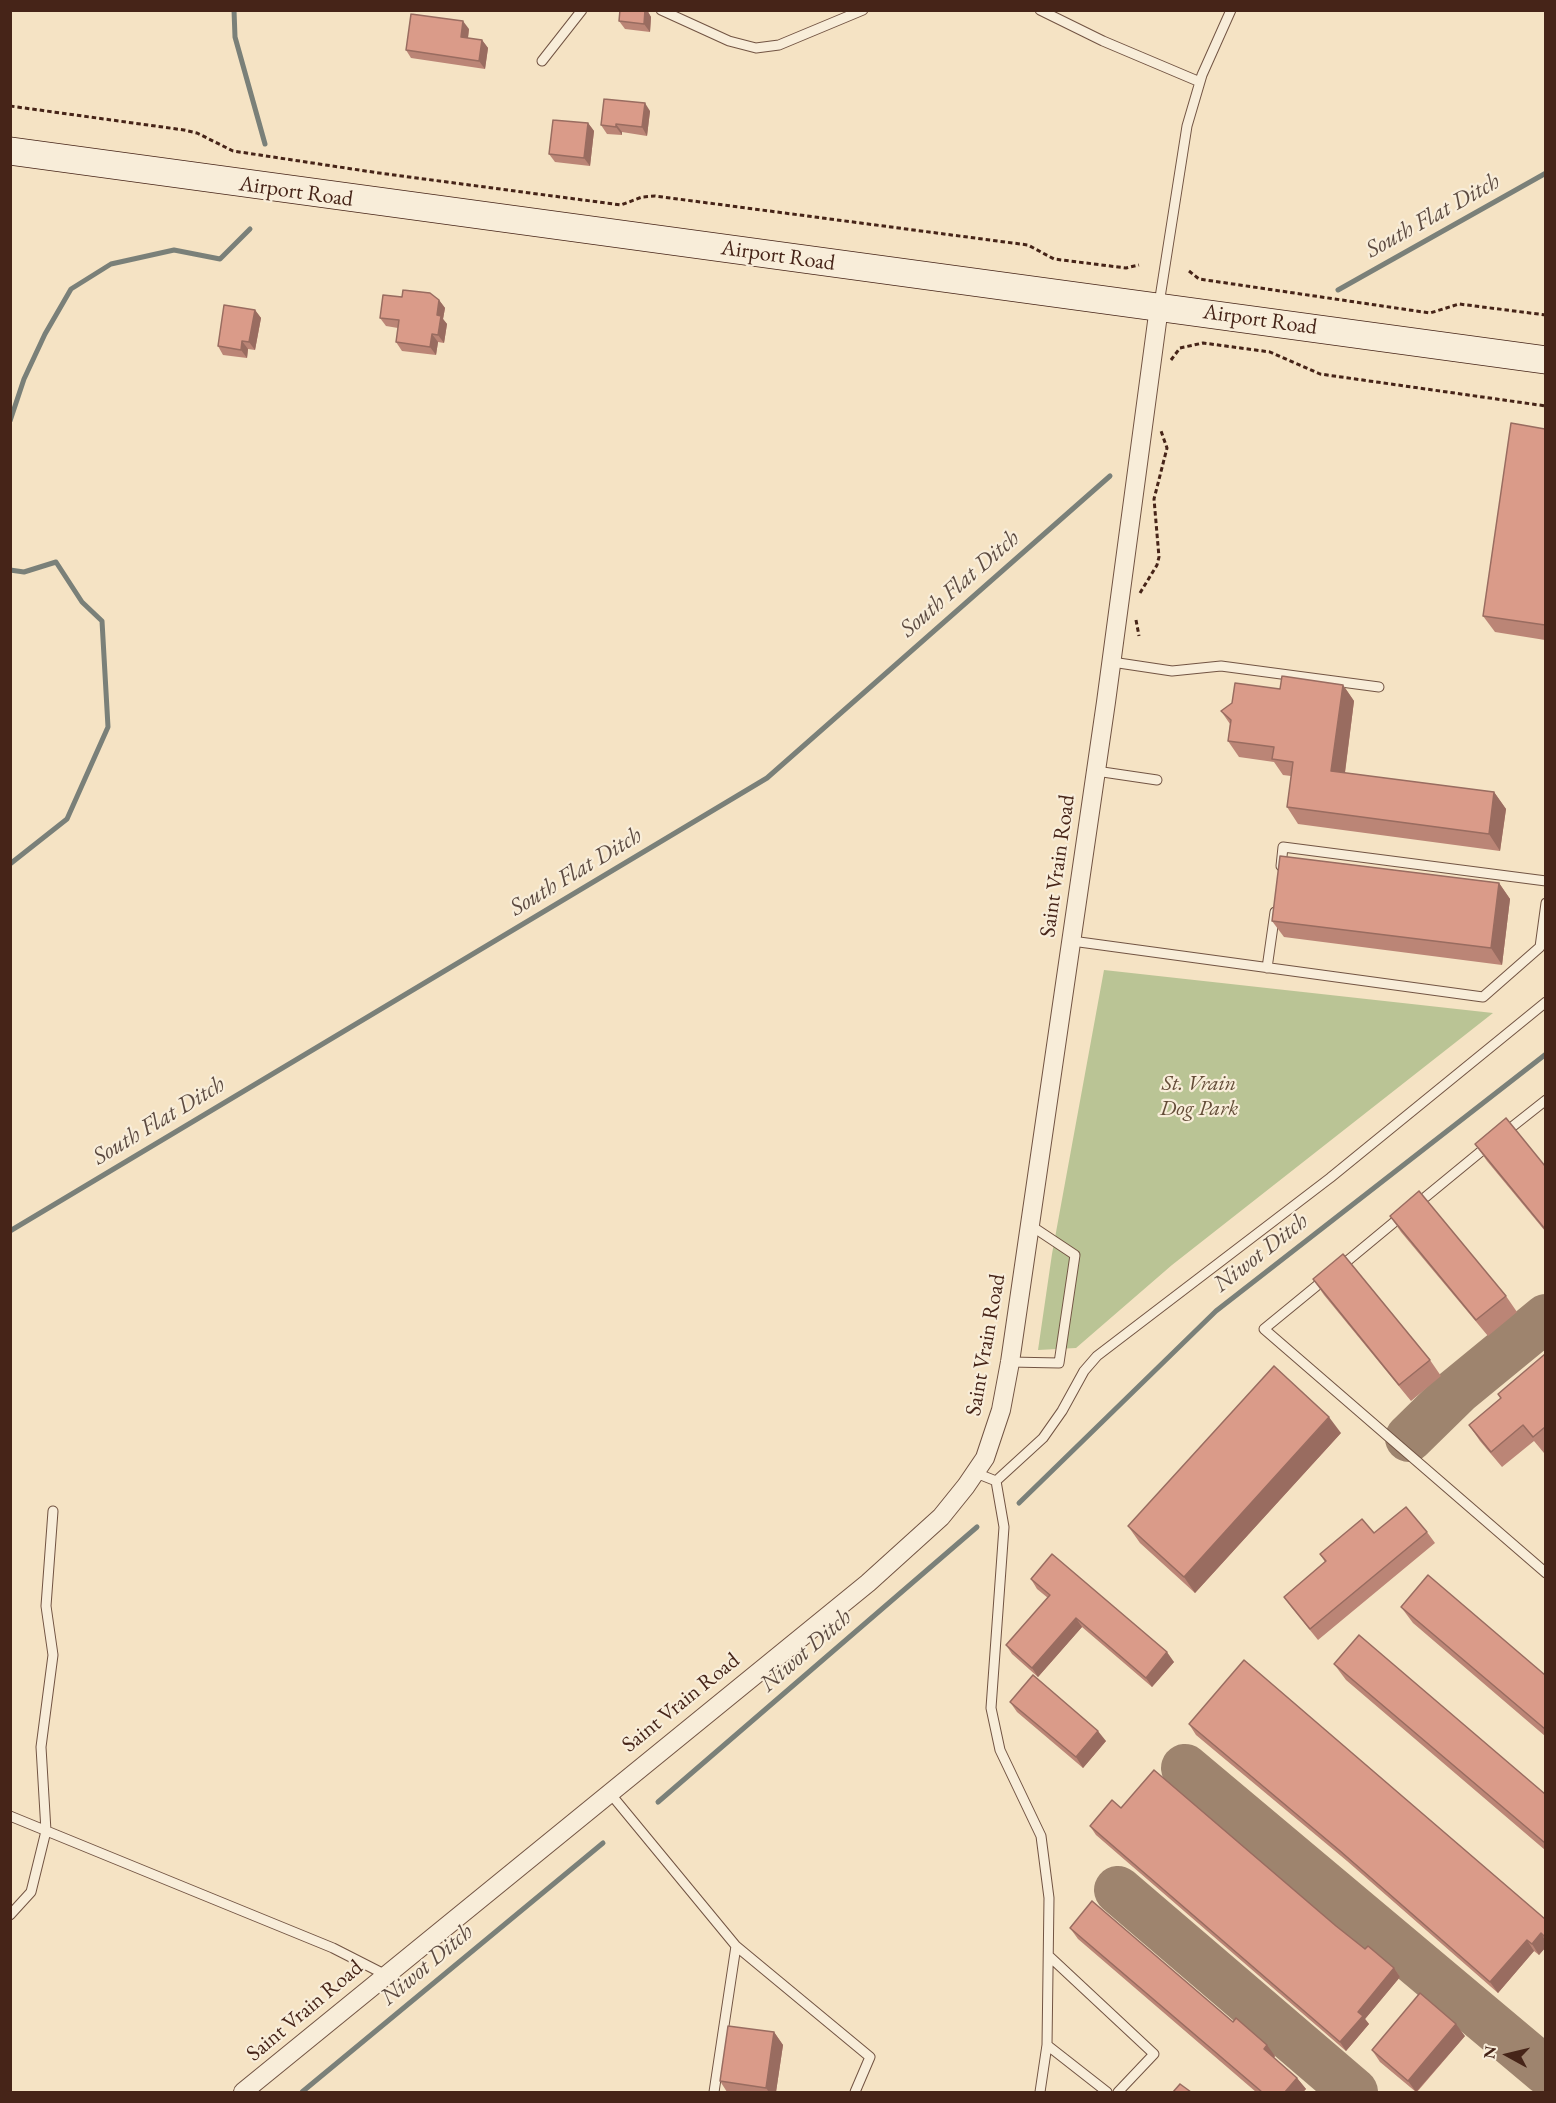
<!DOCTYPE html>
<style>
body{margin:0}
#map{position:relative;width:1556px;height:2103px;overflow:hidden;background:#f5e3c4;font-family:"EB Garamond",serif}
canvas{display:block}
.frame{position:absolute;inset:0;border:12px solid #462418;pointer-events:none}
.north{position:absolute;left:1478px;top:2025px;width:60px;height:60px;-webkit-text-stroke:4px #f8edd9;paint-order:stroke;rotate:278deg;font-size:16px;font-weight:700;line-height:24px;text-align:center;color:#462418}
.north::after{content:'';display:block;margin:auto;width:21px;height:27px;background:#462418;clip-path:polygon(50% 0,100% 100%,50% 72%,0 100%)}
</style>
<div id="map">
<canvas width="1556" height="2103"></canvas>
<div class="frame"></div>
<div class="north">N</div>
</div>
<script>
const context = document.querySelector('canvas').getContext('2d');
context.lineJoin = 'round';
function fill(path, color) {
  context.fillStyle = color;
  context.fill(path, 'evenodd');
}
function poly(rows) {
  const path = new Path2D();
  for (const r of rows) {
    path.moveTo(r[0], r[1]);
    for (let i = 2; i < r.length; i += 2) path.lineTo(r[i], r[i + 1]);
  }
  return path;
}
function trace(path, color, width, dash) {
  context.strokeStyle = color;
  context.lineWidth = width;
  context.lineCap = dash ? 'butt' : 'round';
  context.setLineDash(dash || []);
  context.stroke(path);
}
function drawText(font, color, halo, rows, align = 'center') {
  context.font = font + ' "EB Garamond",serif';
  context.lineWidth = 4.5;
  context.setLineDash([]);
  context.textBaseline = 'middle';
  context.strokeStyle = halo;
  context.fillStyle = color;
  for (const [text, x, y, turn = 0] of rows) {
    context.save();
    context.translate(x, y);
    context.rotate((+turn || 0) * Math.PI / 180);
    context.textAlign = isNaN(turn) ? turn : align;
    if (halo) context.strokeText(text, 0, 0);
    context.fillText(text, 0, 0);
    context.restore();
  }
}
const green = poly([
 [1104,970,1493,1013,1172,1265,1076,1348,1038,1350,1052,1254]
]);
const stream = poly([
 [234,10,235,37,265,144],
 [1338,290,1546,173],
 [10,421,24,379,45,334,71,289,111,264,174,250,220,259,250,229],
 [10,570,24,572,56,562,82,602,102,621,108,727,67,819,10,864],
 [10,1231,767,778,1110,476],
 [1019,1503,1216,1311,1546,1054],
 [658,1802,977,1527],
 [302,2092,603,1843]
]);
const taxiway = poly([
 [1409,1438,1457,1391,1546,1318],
 [1185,1768,1546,2071],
 [1118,1890,1354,2092]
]);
const path = poly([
 [10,106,184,130,197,133,233,151,379,173,621,205,642,197,655,196,1028,245,1054,259,1126,268,1139,265],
 [1189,271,1199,279,1430,313,1459,304,1546,315],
 [1171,360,1180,348,1203,343,1270,352,1320,374,1546,406],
 [1140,593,1157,565,1159,557,1154,499,1167,448,1161,431],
 [1136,620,1139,636]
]);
const service = poly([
 [661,10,729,41,756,48,779,45,863,10],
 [1040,10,1103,41,1200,82],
 [542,61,582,10],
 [1159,304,1187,126,1202,75,1231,10],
 [1112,662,1172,671,1221,666,1379,687],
 [1096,771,1157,780],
 [1281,866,1283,847,1546,881],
 [1072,941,1483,997,1540,947,1546,903],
 [1267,968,1275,912],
 [1503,1134,1546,1100],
 [1417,1204,1490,1144],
 [1340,1267,1404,1214],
 [1325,1279,1264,1329,1546,1573],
 [1010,1362,1059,1363,1075,1255,1030,1225],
 [976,1473,996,1481,1004,1527,991,1708,1000,1750,1041,1836,1049,1898,1047,2045,1040,2092],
 [996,1481,1043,1438,1062,1411,1084,1371,1097,1356,1330,1178,1546,1002],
 [609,1792,736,1946,714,2092],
 [10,1816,333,1948,386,1975],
 [10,1915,31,1892,46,1831,41,1747,53,1655,46,1606,53,1511],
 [736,1946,870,2057,855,2092],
 [1049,1956,1154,2054,1118,2092],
 [1047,2045,1107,2092]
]);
const minor = poly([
 [243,2092,868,1583,941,1517,966,1486,985,1458,1001,1410,1010,1362,1106,702,1159,307]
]);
const secondary = poly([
 [10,151,1546,360]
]);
const wall = poly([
 [620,10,647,10,651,17,650,32,625,29,619,21],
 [469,29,468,38,482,40,488,48,485,69,411,58,406,50],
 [650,111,647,136,622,132,622,135,607,134,601,125],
 [588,123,594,131,590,166,555,162,549,154],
 [402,297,439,300,445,308,443,319,447,324,444,343,438,342,436,355,402,351,396,342,398,328,386,326,380,318],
 [255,310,261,318,255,350,248,349,247,358,223,355,218,346],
 [1545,429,1545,640,1495,632,1483,616],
 [1343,685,1354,701,1345,773,1494,792,1506,809,1500,851,1298,824,1287,807,1291,776,1283,775,1274,762,1239,757,1228,741,1230,724,1221,711,1280,689],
 [1499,883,1510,899,1502,965,1284,937,1272,921],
 [1475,1144,1545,1166,1545,1231,1487,1161],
 [1390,1216,1506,1296,1517,1312,1488,1336,1401,1232],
 [1313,1279,1430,1360,1441,1376,1411,1401,1324,1295],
 [1545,1354,1545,1452,1544,1453,1534,1441,1502,1467,1480,1441,1469,1425,1501,1398],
 [1341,1433,1195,1593,1140,1543,1128,1526],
 [1427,1532,1435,1543,1318,1640,1292,1608,1284,1597,1325,1562,1320,1554,1374,1533],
 [1031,1579,1174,1662,1152,1687,1082,1627,1038,1677,1012,1654,1006,1645,1048,1598,1037,1589],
 [1401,1607,1545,1675,1545,1736,1413,1623],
 [1334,1664,1545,1794,1545,1850,1346,1680],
 [1010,1702,1106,1741,1083,1768,1017,1712],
 [1189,1724,1545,1919,1545,1948,1539,1955,1534,1951,1498,1993,1347,1861,1196,1735],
 [1121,1808,1336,1926,1365,1949,1394,1968,1400,1977,1365,2019,1369,2024,1346,2051,1096,1835,1090,1826],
 [1070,1928,1233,2022,1275,2056,1274,2058,1297,2078,1306,2089,1303,2092,1256,2092,1078,1939],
 [774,2032,783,2045,776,2092,727,2092,720,2081],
 [1465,2036,1417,2092,1416,2092,1380,2062,1372,2050]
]);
const shadedWall = poly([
 [645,10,647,10,651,17,650,32,644,24],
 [463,21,469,29,467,45,461,37],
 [482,40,488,48,485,69,479,61],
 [645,103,650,111,647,136,642,127],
 [588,123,594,131,590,166,584,158],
 [616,124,622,132,622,135,616,127],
 [439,300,445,308,443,319,447,324,444,343,438,335,437,315],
 [255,310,261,318,255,350,249,342],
 [432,334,438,342,436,355,430,347],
 [242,341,248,349,247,358,241,350],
 [1343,685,1354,701,1343,787,1331,771],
 [1494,792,1506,809,1500,851,1489,834],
 [1499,883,1510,899,1502,965,1491,948],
 [1329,1417,1341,1433,1195,1593,1184,1577],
 [1076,1618,1082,1627,1038,1677,1032,1668],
 [1167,1652,1174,1662,1152,1687,1146,1678],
 [1098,1731,1106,1741,1083,1768,1076,1757],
 [1541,1933,1545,1940,1545,1948,1539,1955,1532,1944],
 [1527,1940,1534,1951,1498,1993,1490,1982],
 [1394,1968,1400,1977,1365,2019,1369,2024,1346,2051,1340,2042,1358,2012],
 [1456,2024,1465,2036,1416,2092,1408,2081],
 [774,2032,783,2045,776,2092,769,2092,766,2088],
 [1267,2045,1275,2056,1272,2060,1264,2049],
 [1297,2078,1306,2089,1303,2092,1285,2092]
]);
const building = poly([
 [620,10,645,10,644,24,619,21,620,10],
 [411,14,463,21,461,37,482,40,479,61,406,50,411,14],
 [604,99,645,103,642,127,616,124,616,127,601,125,604,99],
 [553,120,588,123,584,158,549,154,553,120],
 [403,290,430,293,439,300,437,315,441,316,438,335,432,334,430,347,396,342,399,320,380,318,383,295,402,297,403,290],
 [224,305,255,310,249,342,242,341,241,350,218,346,224,305],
 [1511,423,1545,429,1545,625,1483,616,1511,423],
 [1282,676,1343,685,1331,771,1494,792,1489,834,1287,807,1293,762,1272,759,1274,747,1228,741,1231,720,1221,711,1232,703,1235,683,1280,689,1282,676],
 [1280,856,1499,883,1491,948,1272,921,1280,856],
 [1506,1118,1545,1166,1545,1229,1475,1144,1506,1118],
 [1419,1191,1506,1296,1476,1320,1390,1216,1419,1191],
 [1343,1254,1430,1360,1399,1385,1313,1279,1343,1254],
 [1545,1354,1545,1427,1533,1437,1523,1425,1491,1452,1469,1425,1501,1398,1498,1394,1545,1354],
 [1274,1366,1329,1417,1184,1577,1128,1526,1274,1366],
 [1406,1507,1427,1532,1310,1629,1284,1597,1326,1561,1320,1554,1362,1519,1374,1533,1406,1507],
 [1052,1554,1167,1652,1146,1678,1076,1618,1032,1668,1006,1645,1050,1595,1031,1579,1052,1554],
 [1428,1575,1545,1675,1545,1729,1401,1607,1428,1575],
 [1359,1635,1545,1794,1545,1843,1334,1664,1359,1635],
 [1244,1660,1545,1919,1545,1937,1541,1933,1532,1944,1527,1940,1490,1982,1339,1850,1189,1724,1244,1660],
 [1033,1675,1098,1731,1076,1757,1010,1702,1033,1675],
 [1154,1770,1336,1926,1365,1949,1368,1946,1394,1968,1358,2012,1363,2016,1340,2042,1090,1826,1112,1800,1121,1808,1154,1770],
 [1092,1901,1233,2022,1236,2018,1267,2045,1264,2049,1297,2078,1285,2092,1262,2092,1070,1928,1092,1901],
 [1420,1993,1456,2024,1408,2081,1372,2050,1420,1993],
 [728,2026,774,2032,766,2088,720,2081,728,2026],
 [1180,2084,1191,2092,1173,2092,1180,2084]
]);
const streetNames = [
 ["Airport Road",296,192,8],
 ["Airport Road",778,256,8],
 ["Airport Road",1260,320,8],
 ["Saint Vrain Road",1058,866,-82],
 ["Saint Vrain Road",986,1345,-80],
 ["Saint Vrain Road",681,1703,-39],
 ["Saint Vrain Road",305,2011,-40]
];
const parkNames = [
 ["St. Vrain",1199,1084],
 ["Dog Park",1199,1109]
];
const waterNames = [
 ["South Flat Ditch",1433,216,-29],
 ["South Flat Ditch",960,584,-41],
 ["South Flat Ditch",576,872,-31],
 ["South Flat Ditch",159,1121,-31],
 ["Niwot Ditch",1261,1253,-38],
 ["Niwot Ditch",806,1651,-41],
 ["Niwot Ditch",427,1965,-40]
];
fill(green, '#bac495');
trace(stream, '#7a8079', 5);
trace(taxiway, '#9e846e', 48);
trace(service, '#725443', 11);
trace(minor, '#725443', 20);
trace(secondary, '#462418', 29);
trace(path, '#462418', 3, [4.5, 3]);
trace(service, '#f8edd9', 9);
trace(minor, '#f8edd9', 18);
trace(secondary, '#f8edd9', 27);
fill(wall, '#bb8576');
fill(shadedWall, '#996c60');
fill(building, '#da9b89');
trace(building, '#996c60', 1.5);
drawText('22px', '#462418', '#f8edd9', streetNames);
drawText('italic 22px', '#634c37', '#f8edd9', parkNames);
drawText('italic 24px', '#5c4a40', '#f8edd9', waterNames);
</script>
